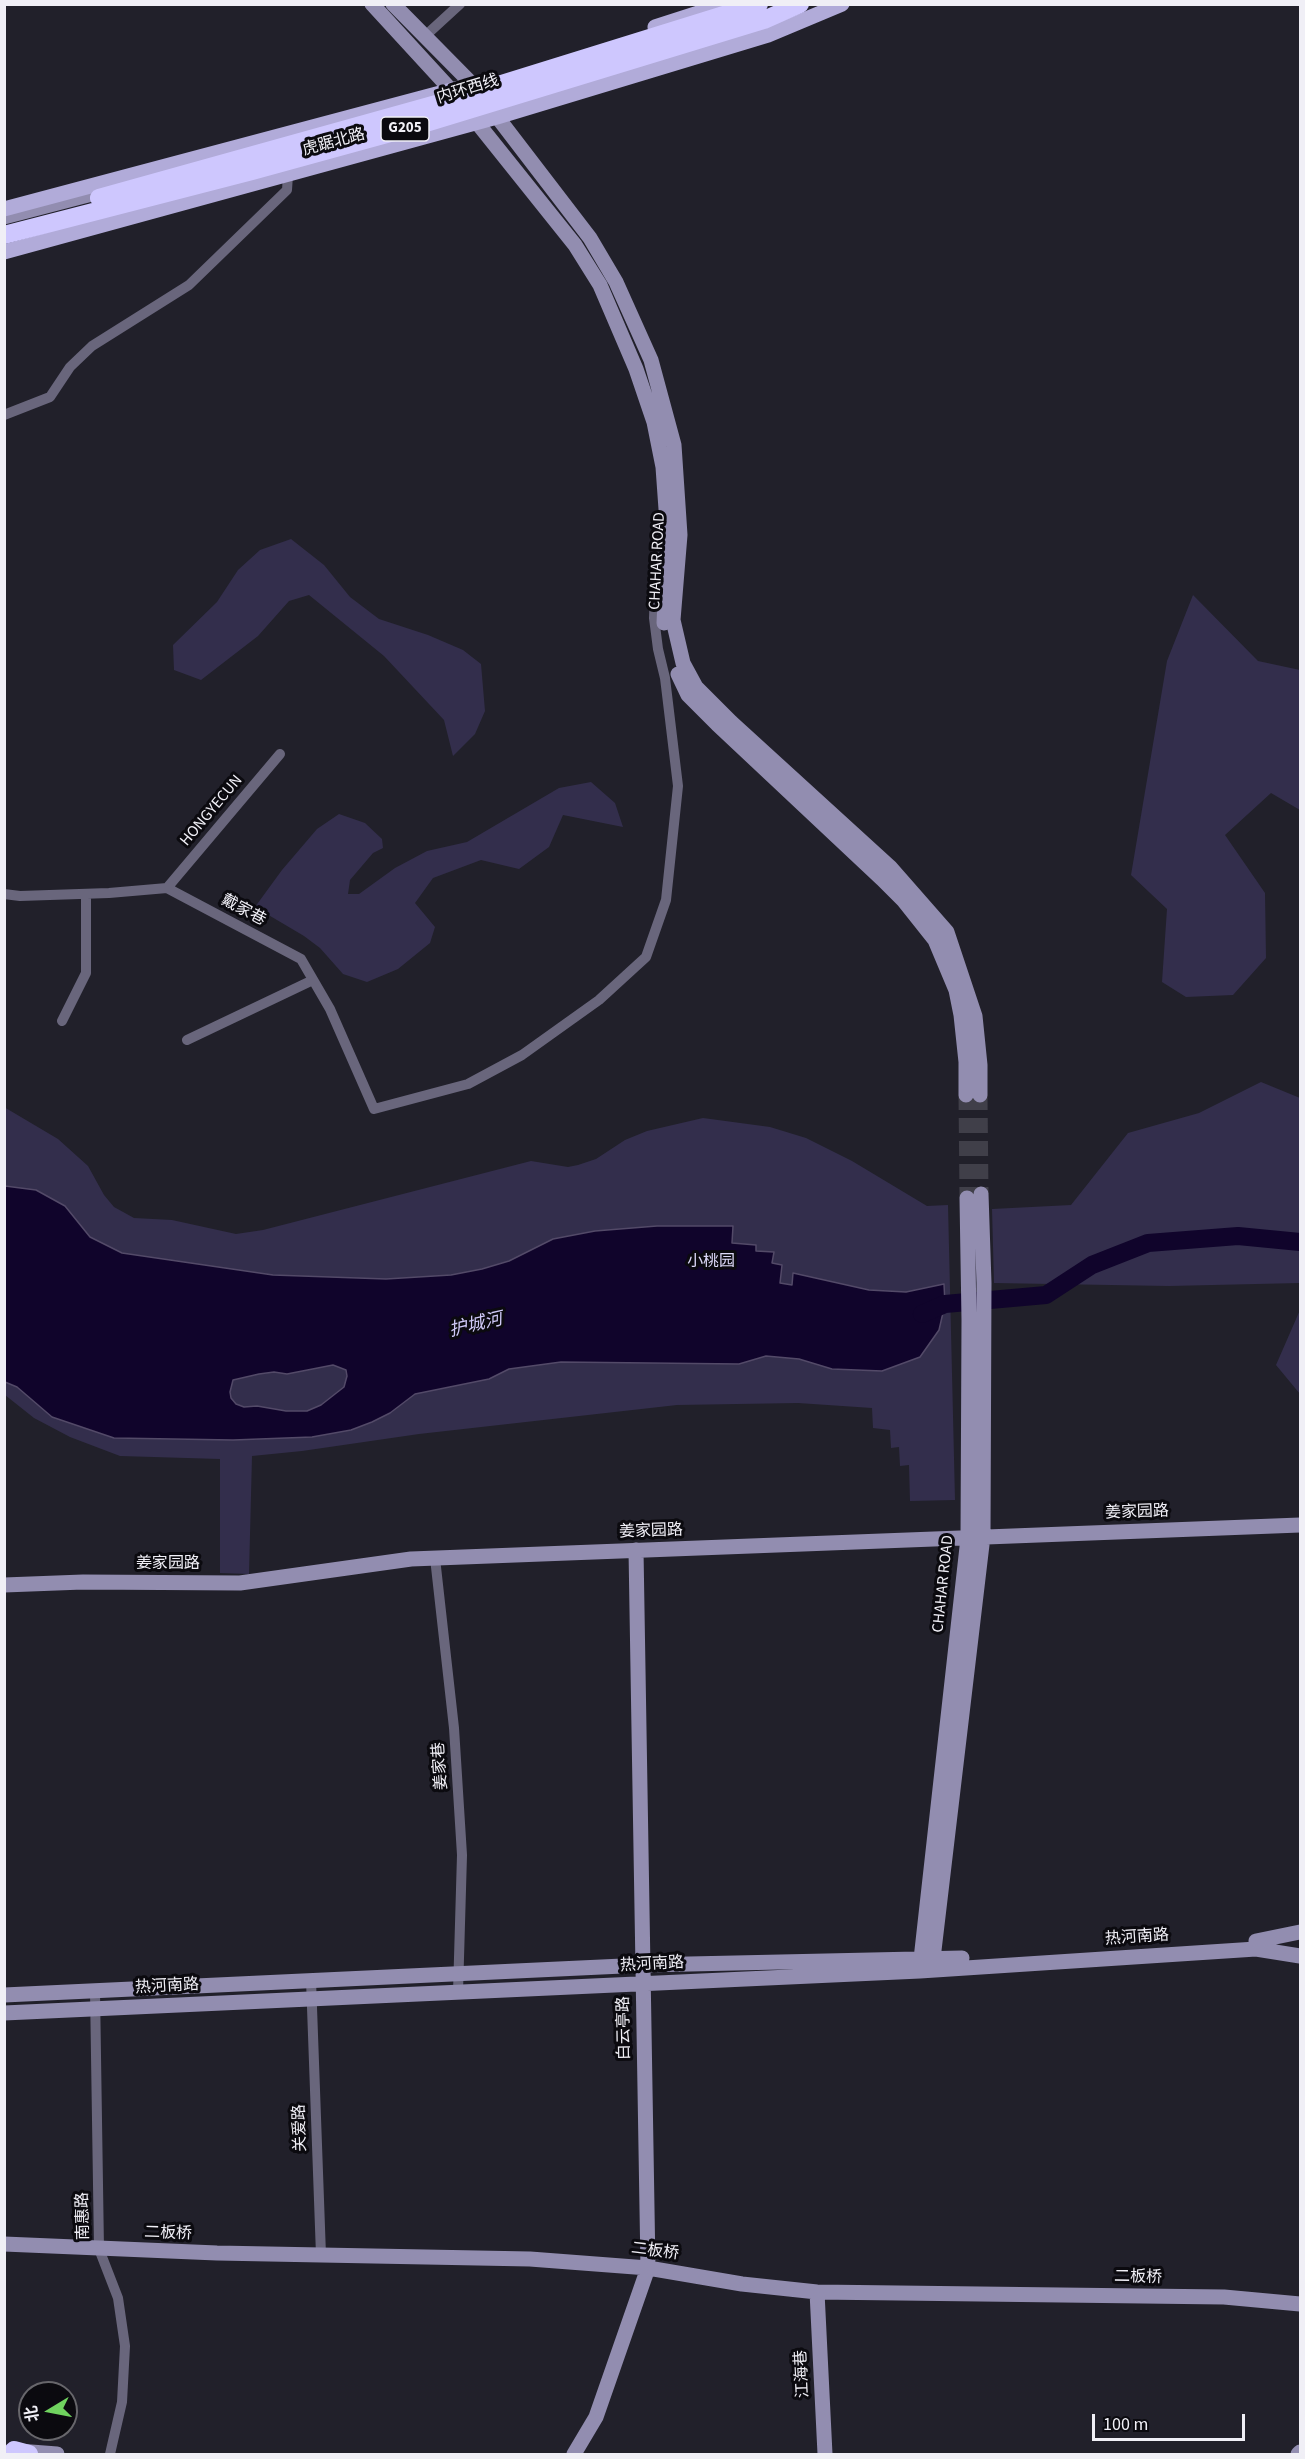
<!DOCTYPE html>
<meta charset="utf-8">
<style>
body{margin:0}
#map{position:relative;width:1305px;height:2459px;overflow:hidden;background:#21202a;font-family:"Source Sans 3","Noto Sans SC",sans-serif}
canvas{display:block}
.frame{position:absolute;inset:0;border:6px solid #f0eff6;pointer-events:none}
.north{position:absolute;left:18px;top:2381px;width:60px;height:60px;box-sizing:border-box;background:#0b0a0f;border:2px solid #67666b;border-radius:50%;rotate:260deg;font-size:16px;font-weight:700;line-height:24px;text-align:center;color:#f0eff6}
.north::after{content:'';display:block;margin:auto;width:21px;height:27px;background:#70d35f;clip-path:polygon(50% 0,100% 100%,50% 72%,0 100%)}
.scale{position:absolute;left:1092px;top:2414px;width:153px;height:27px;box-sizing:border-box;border:3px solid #f0eff6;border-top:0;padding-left:8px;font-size:18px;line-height:21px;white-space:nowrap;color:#f0eff6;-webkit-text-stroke:4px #0b0a0f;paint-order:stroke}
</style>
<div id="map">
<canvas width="1305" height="2459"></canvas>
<div class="frame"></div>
<div class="north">北</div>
<div class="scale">100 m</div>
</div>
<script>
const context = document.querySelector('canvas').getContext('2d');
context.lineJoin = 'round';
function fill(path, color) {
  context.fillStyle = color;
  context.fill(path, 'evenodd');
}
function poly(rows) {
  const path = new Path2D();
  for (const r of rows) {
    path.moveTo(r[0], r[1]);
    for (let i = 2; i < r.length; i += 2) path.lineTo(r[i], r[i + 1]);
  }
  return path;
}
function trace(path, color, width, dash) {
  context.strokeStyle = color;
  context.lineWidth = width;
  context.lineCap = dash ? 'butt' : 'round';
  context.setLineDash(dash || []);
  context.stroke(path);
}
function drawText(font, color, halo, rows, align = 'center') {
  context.font = font + ' "Source Sans 3","Noto Sans SC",sans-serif';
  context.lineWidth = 6;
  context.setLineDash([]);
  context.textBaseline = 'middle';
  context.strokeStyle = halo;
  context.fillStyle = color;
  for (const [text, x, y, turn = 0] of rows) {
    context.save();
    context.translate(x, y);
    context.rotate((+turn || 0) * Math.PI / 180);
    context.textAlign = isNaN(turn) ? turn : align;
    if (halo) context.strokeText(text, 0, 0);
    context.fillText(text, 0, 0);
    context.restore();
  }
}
const green = poly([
 [291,539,324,565,350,597,379,619,428,635,463,650,481,664,485,711,475,734,453,756,444,720,384,656,309,595,289,601,258,636,201,680,174,670,173,645,217,602,238,570,260,550],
 [1193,595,1258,661,1300,670,1300,810,1271,793,1225,835,1265,893,1266,958,1233,995,1186,997,1162,982,1167,909,1131,875,1167,661],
 [591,782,615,803,623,827,563,815,549,847,519,869,481,860,433,878,415,903,435,927,430,943,398,969,367,982,343,974,320,948,304,936,255,907,282,870,317,829,339,814,365,823,382,839,383,848,373,853,350,880,348,894,359,894,395,868,427,851,467,842,559,788],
 [1261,1082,1300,1098,1300,1283,1169,1286,994,1283,992,1209,1071,1205,1128,1133,1199,1113],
 [4,1107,58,1139,88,1166,104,1195,114,1207,134,1218,172,1220,236,1234,263,1230,531,1161,568,1167,578,1165,596,1159,625,1140,647,1131,703,1118,770,1127,806,1138,852,1161,927,1206,948,1205,955,1500,910,1501,909,1465,900,1466,899,1447,891,1448,890,1430,873,1428,872,1408,798,1403,677,1405,419,1434,302,1451,252,1456,249,1574,220,1573,220,1459,120,1456,70,1437,34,1418,5,1395],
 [1300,1310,1300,1394,1276,1365]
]);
const water = poly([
 [5,1186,36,1190,65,1206,90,1237,122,1253,273,1275,386,1279,451,1275,482,1269,509,1261,553,1239,595,1231,657,1226,733,1226,732,1243,756,1245,756,1251,774,1252,772,1263,782,1265,780,1283,792,1285,793,1273,869,1290,906,1292,944,1284,945,1304,939,1330,920,1357,882,1371,832,1369,799,1359,766,1356,739,1364,561,1362,509,1369,489,1379,415,1394,390,1413,372,1422,351,1430,312,1437,233,1440,114,1438,52,1417,17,1387,5,1382,5,1186],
 [333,1365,346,1370,347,1376,344,1387,321,1405,307,1411,286,1411,257,1406,244,1407,236,1404,231,1398,230,1392,233,1380,259,1374,274,1372,287,1374,333,1365]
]);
const river = poly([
 [922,1314,945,1304,1046,1295,1092,1265,1148,1243,1238,1236,1300,1242]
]);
const secondaryTunnel = poly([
 [966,1095,967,1198],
 [980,1095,981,1194]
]);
const street = poly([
 [424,37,460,4],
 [4,415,50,397,70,367,92,346,189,285,287,190,288,175],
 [167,888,280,754],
 [4,894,20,896,109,893,167,888,301,959,330,1009,374,1109,468,1084,522,1055,599,1000,646,957,666,900,678,786,665,678,658,649,654,618,657,538,674,536],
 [62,1021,86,973,86,894],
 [187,1040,313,980],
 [435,1558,454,1728,462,1855,458,1992],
 [311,1980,321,2255],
 [95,1991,99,2249,118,2298,125,2346,122,2402,110,2454]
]);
const secondary = poly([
 [372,4,451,90,575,245,600,285,636,369,654,422,663,467,668,537,664,623],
 [393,4,472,84,590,238,616,282,651,360,674,445,680,535,673,620,683,663,696,687,731,722,890,867,947,932,975,1016,980,1065,980,1095],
 [4,217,111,189],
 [678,674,688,695,717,724,882,879,904,901,935,940,956,990,961,1015,966,1062,966,1095],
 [4,1585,83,1582,240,1583,411,1559,1300,1525],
 [1256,1941,1300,1932],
 [932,1967,983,1536,984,1283,981,1194],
 [920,1968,968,1538,969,1320,967,1198],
 [4,1995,644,1965,962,1958],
 [4,2013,920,1971,1256,1949,1300,1956],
 [4,2244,217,2253,530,2259,648,2268,742,2284,817,2292,1224,2297,1300,2304],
 [817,2292,825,2454],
 [18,2451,57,2454],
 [574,2454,596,2417,648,2268,636,1550],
 [1298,2454,1300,2452]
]);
const primary = poly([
 [655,27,726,4],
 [4,209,474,84],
 [4,252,497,117,768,35,842,4]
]);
const highway = poly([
 [99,198,440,103,759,4],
 [4,235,252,171,423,124,764,20,800,4],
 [14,2450,29,2454]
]);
const shields = [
 [405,129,48]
];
const shieldNames = [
 ["G205",405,129]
];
const streetNames = [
 ["内环西线",468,90,-17],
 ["虎踞北路",334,143,-15],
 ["CHAHAR ROAD",658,561,-87],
 ["HONGYECUN",212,811,-50],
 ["戴家巷",243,911,28],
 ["姜家园路",1137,1513,-2],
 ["姜家园路",651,1532,-2],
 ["姜家园路",168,1564],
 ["CHAHAR ROAD",944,1584,-84],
 ["姜家巷",441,1766,-94],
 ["热河南路",1137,1938,-4],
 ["热河南路",652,1965,-3],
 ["热河南路",167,1987,-3],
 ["白云亭路",625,2028,-91],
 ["关爱路",301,2128,-92],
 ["南惠路",84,2216,-91],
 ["二板桥",168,2234,2],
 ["二板桥",655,2252,7],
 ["二板桥",1138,2278,1],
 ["江海巷",803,2374,-93]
];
const parkNames = [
 ["小桃园",711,1262]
];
const waterNames = [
 ["护城河",476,1326,-13]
];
fill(green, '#332e4c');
fill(water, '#10042b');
trace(water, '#534a68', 1.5);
trace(river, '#10042b', 18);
trace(secondaryTunnel, '#403f49', 15, [15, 8]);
trace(street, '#69667c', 10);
trace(secondary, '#928db0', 15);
trace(primary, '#b1abd9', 15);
trace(highway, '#cec7fe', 18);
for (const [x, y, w] of shields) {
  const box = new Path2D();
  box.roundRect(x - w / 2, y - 12, w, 24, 4.5);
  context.fillStyle = '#0b0a0f';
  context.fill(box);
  trace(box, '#f0eff6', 1.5);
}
drawText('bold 15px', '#f0eff6', null, shieldNames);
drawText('16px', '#f0eff6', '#0b0a0f', streetNames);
drawText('16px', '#dcd8f7', '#0b0a0f', parkNames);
drawText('italic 18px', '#d0caf8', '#0b0a0f', waterNames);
</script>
